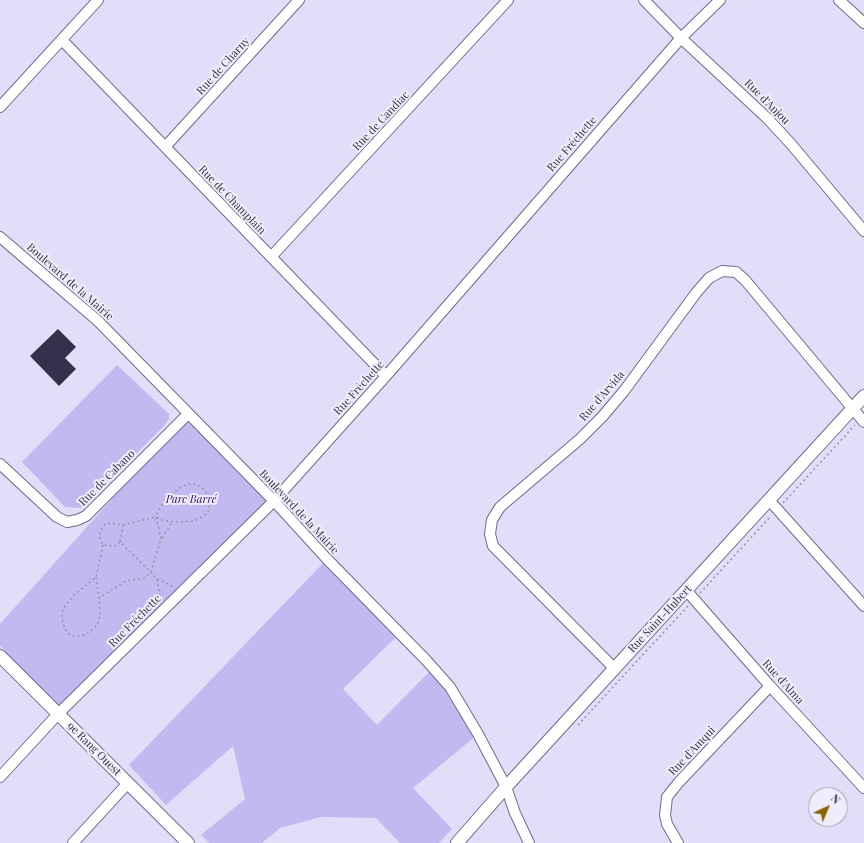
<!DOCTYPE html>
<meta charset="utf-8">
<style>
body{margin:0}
#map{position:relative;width:864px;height:843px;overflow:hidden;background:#e2ddf9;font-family:"Playfair Display",serif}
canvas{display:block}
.north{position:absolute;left:808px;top:787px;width:40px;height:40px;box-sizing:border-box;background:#efecfb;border:1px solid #a5a2b0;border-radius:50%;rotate:44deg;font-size:11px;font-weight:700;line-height:16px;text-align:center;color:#353240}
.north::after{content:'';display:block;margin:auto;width:14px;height:18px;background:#886502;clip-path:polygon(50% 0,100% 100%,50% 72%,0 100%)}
</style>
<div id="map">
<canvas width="864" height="843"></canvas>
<div class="north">N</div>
</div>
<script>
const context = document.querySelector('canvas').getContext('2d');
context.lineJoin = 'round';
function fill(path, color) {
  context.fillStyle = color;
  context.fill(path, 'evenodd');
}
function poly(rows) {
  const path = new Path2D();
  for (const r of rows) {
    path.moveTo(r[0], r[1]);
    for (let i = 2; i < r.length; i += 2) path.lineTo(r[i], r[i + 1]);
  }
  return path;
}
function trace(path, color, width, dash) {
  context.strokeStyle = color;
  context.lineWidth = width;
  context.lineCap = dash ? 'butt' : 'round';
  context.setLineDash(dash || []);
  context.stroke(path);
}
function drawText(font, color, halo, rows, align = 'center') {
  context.font = font + ' "Playfair Display",serif';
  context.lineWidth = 4;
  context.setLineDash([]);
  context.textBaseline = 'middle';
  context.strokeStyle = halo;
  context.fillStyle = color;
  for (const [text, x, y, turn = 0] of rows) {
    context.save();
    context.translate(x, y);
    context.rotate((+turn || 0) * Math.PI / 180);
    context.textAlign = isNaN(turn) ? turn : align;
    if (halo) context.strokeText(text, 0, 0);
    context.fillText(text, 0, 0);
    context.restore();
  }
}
const green = poly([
 [117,365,169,414,169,419,165,425,81,508,65,507,22,462],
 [188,414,274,501,58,714,0,645,0,624],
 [327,559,400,633,343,689,377,725,433,668,478,734,413,788,452,829,439,843,400,843,376,818,321,817,280,828,262,843,209,843,201,835,245,799,233,746,166,805,129,765]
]);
const building = poly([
 [58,329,76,347,65,358,76,369,59,386,30,356]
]);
const path = poly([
 [783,503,855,425],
 [162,538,173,521],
 [120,542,115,546,103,545,99,536,101,530,105,524,111,523,123,525,120,542,151,572,157,579,161,601],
 [103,545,96,577,74,595,63,609,62,616,63,624,67,632,72,636,82,636,91,631,98,624,100,613,99,598,126,581,144,578,151,572,161,539,156,517,160,507,168,498,178,489,187,484,195,484,205,490,210,503,208,513,195,521,180,522,164,521,156,517,123,525],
 [96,577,99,598],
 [157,579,174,587],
 [700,593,771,516],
 [578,725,688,606]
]);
const minor = poly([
 [644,0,681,38,767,118,791,144,864,231],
 [839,0,864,23],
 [62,40,386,376],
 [0,107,98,0],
 [165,147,299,0],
 [0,237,98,321,274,501,327,559,426,660,450,687,478,734,506,787,515,813,529,843],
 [271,257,508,0],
 [0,464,57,517,67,522,77,520,86,516,188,414],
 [769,500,864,606],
 [686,590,770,686,864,788],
 [614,668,493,546,490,534,492,520,500,507,580,439,602,417,624,391,696,293,709,278,722,271,736,272,745,280,864,422],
 [0,777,58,714,274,501,386,376,681,38,720,0],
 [73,843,128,783],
 [678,843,667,824,665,815,667,797,679,782,770,686]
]);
const tertiary = poly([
 [0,656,188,843],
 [457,843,506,787,864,396]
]);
const streetNames = [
 ["Rue de Charny",223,66,-48],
 ["Rue d'Anjou",767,102,45],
 ["Rue de Candiac",381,121,-47],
 ["Rue Fréchette",572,144,-49],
 ["Rue de Champlain",232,200,46],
 ["Boulevard de la Mairie",70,282,41],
 ["Rue Fréchette",359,388,-48],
 ["Rue d'Arvida",602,396,-49],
 ["Rue de Cabano",107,478,-45],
 ["Boulevard de la Mairie",299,512,47],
 ["Rue Saint-Hubert",660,619,-47],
 ["Rue Fréchette",135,621,-45],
 ["Rue d'Alma",783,682,48],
 ["9e Rang Ouest",94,749,45],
 ["Rue d'Amqui",692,751,-47]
];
const parkNames = [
 ["Parc Barré",191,500]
];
fill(green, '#c4b8f1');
fill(building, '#36304c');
trace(minor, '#716a8a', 12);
trace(tertiary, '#716a8a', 14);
trace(path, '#9792a8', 1.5, [2, 3]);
trace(minor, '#fff', 10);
trace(tertiary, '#fff', 12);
drawText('11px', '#353240', '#efecfb', streetNames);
drawText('italic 11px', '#301161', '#efecfb', parkNames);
</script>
